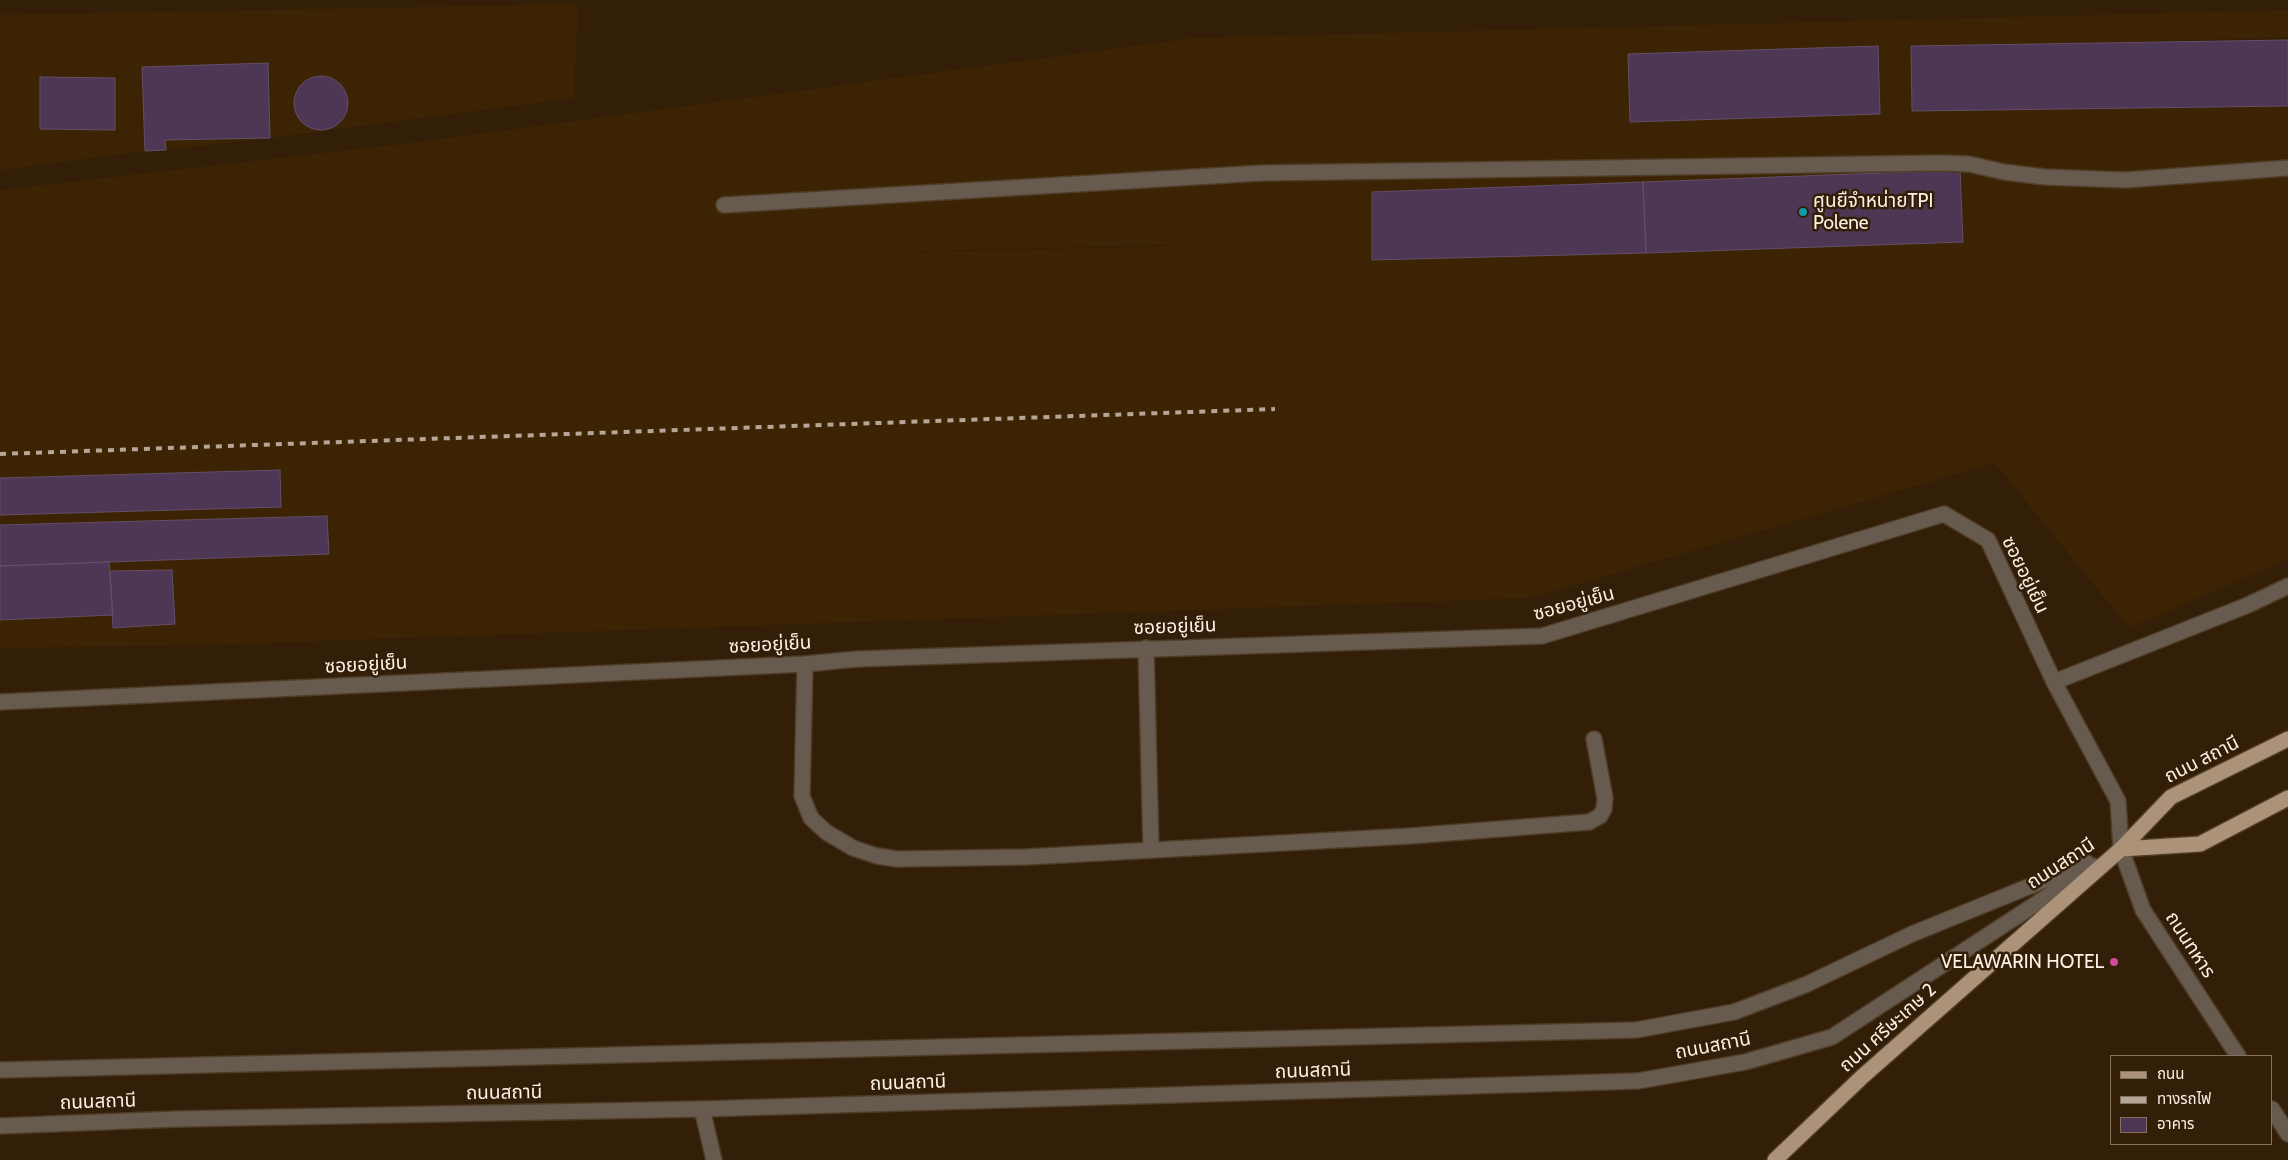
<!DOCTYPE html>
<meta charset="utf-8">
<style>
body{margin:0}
#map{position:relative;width:2288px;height:1160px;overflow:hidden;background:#331e07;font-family:Cabin,"Noto Sans Thai",sans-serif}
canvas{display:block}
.legend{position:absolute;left:2110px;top:1055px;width:162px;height:90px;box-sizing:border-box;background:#331e07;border:1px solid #847260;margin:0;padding:6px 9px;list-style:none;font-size:15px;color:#fdf1e6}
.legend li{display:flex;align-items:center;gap:10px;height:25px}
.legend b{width:25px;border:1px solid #847260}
</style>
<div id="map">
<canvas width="2288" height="1160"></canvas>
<ul class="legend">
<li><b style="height:6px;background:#ab9279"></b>ถนน</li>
<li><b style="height:6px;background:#b5a697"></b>ทางรถไฟ</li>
<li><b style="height:14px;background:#4d3754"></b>อาคาร</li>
</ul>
</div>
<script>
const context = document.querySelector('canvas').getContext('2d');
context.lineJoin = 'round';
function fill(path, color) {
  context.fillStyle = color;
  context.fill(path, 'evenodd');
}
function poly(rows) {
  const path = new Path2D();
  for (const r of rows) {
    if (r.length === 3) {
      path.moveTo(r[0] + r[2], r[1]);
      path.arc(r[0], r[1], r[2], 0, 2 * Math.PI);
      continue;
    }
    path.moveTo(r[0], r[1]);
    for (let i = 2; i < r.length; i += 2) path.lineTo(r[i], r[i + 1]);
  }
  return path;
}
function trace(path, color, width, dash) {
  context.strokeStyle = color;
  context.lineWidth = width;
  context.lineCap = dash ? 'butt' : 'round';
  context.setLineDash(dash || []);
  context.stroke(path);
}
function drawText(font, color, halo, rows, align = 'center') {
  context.font = font + ' Cabin,"Noto Sans Thai",sans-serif';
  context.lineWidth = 5;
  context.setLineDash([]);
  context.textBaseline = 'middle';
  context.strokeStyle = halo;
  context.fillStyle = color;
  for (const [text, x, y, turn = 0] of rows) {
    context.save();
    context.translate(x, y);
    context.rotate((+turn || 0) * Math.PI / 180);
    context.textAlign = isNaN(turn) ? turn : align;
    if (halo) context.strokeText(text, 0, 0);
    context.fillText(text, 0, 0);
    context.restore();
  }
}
const built = poly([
 [578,4,574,98,270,138,166,150,145,151,0,170,0,15],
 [2288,10,2288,37,2078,44,2288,41,2288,559,2129,628,1995,463,1530,598,210,645,0,648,0,190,410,143,1194,38],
 [1196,244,1141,247,698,257,699,257]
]);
const building = poly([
 [2288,40,2288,106,1912,111,1911,46,2288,40],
 [1878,46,1880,114,1630,122,1628,54,1878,46],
 [268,63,270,138,165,140,166,150,145,151,142,67,268,63],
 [321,103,27],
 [40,77,115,78,115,130,40,129,40,77],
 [1960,170,1963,242,1646,253,1643,182,1960,170],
 [1643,182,1646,253,1372,260,1372,192,1643,182],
 [280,470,281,507,0,515,0,478,280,470],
 [327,516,329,554,0,566,0,525,327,516],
 [109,562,113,615,0,620,0,566,109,562],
 [172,570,175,624,113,628,110,571,172,570]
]);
const minor = poly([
 [724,205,1262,173,1941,163,1969,164,2004,172,2045,177,2125,180,2288,168],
 [1146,648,1151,849],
 [805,664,802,796,811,818,826,832,853,848,877,856,898,859,1026,857,1410,836,1589,822,1600,816,1604,809,1605,798,1594,739],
 [2054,682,2248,605,2288,586],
 [0,702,805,664,857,659,1542,636,1944,514,1988,540,2054,682,2118,801,2121,849,2143,910,2238,1056],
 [0,1070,1636,1030,1734,1012,1805,985,1912,934,2087,863],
 [702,1109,714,1160],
 [2272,1109,2288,1134],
 [0,1126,177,1119,702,1109,1638,1081,1745,1062,1832,1037,2094,866]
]);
const major = poly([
 [2121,849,2200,844,2288,798],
 [1775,1160,1863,1076,2121,849,2171,797,2288,739]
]);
const rail = poly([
 [0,454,1275,409]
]);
const markers = [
 [1803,212,5,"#0f9aa8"],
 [2114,962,5,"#d1479c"]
];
const poiNames = [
 ["ศูนยืจำหน่ายTPI",1813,201],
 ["Polene",1813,223],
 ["VELAWARIN HOTEL",2104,962,"right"]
];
const streetNames = [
 ["ซอยอยู่เย็น",2025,575,64],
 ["ซอยอยู่เย็น",1574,604,-15],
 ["ซอยอยู่เย็น",1175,627,-2],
 ["ซอยอยู่เย็น",770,645,-3],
 ["ซอยอยู่เย็น",366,665,-3],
 ["ถนน สถานี",2202,760,-27],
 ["ถนนสถานี",2061,864,-33],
 ["ถนนทหาร",2190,945,57],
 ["ถนน ศรีษะเกษ 2",1888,1028,-42],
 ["ถนนสถานี",1713,1046,-11],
 ["ถนนสถานี",1313,1071,-2],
 ["ถนนสถานี",908,1083,-2],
 ["ถนนสถานี",504,1093,-1],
 ["ถนนสถานี",98,1102,-2]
];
fill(built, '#3c2304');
fill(building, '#4d3754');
trace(building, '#634f69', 1);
trace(minor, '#4f3c26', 18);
trace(major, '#4f3c26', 18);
trace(minor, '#675b4f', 15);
trace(major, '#ab9279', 15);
trace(rail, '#b5a697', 4, [6, 6]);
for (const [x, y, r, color] of markers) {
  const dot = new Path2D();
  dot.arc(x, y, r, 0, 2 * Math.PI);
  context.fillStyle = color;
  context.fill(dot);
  trace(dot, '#331e07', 2);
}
drawText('19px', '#fdf1e6', '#331e07', poiNames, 'left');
drawText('19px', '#fdf1e6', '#331e07', streetNames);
</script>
